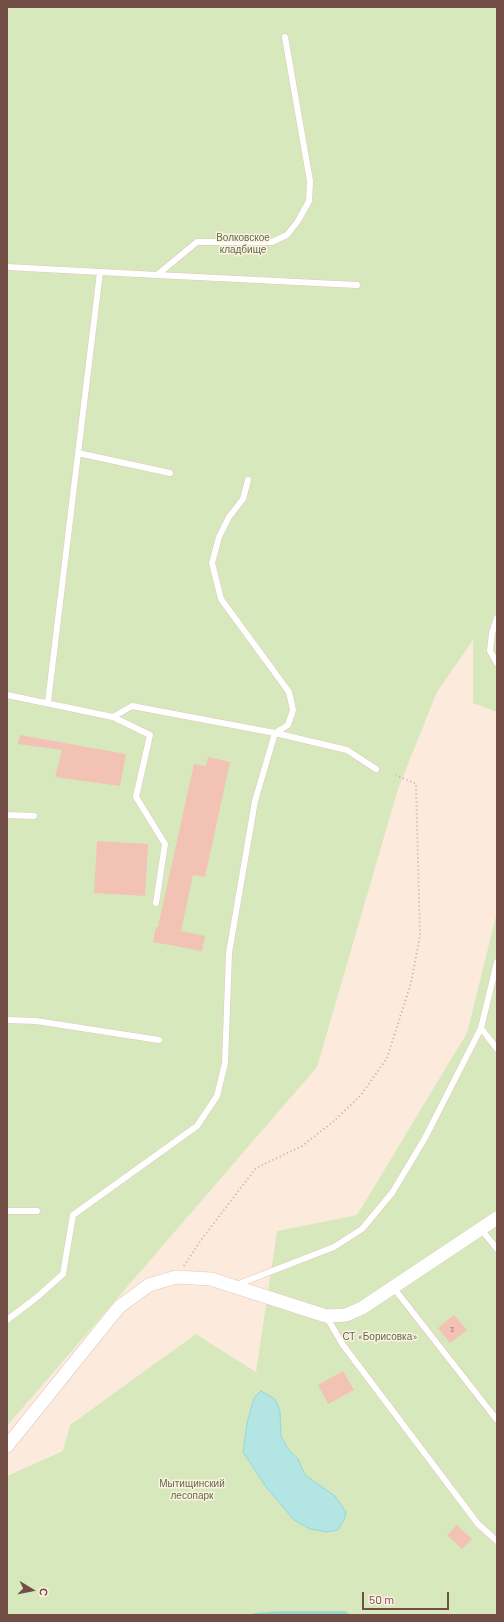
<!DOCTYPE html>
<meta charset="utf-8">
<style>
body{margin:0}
#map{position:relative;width:504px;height:1622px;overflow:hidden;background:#fcebdd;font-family:Barlow,sans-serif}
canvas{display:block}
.frame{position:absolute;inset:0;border:8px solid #724e46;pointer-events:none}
.north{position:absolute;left:12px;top:1570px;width:40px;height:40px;-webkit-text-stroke:3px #ffefe4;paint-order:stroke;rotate:100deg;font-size:11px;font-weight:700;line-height:16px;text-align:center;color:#724e46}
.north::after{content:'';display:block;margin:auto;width:14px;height:18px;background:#724e46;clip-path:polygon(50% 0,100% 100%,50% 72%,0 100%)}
.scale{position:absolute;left:362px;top:1592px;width:87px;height:18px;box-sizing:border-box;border:2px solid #724e46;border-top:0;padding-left:5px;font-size:12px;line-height:14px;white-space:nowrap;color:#724e46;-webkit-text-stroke:3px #ffefe4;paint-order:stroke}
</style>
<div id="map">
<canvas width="504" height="1622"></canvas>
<div class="frame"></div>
<div class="north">С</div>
<div class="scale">50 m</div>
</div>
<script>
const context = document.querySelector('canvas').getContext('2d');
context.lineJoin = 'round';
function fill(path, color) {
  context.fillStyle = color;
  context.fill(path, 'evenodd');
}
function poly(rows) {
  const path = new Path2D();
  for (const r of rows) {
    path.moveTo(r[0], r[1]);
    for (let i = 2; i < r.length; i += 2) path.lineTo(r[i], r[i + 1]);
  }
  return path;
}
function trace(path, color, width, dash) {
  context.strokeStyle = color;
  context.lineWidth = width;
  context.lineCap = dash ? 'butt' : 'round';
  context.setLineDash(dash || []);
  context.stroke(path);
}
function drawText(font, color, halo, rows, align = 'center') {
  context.font = font + ' Barlow,sans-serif';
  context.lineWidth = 3;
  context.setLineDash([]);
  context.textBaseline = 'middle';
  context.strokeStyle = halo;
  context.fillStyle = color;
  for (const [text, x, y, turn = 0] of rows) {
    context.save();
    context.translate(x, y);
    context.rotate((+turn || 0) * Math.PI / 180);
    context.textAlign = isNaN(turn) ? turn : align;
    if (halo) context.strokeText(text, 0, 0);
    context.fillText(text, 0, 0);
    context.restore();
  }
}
const green = poly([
 [7,7,497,7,497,712,473,703,473,640,437,692,398,789,317,1067,7,1426],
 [497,912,497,1615,7,1615,7,1476,63,1451,70,1425,196,1334,256,1372,277,1231,357,1215,467,1033]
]);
const water = poly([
 [261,1391,275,1399,280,1411,281,1436,288,1449,298,1459,305,1475,335,1496,346,1512,344,1520,338,1530,327,1532,310,1529,294,1520,266,1487,243,1452,247,1423,254,1398,261,1391]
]);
const stream = poly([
 [254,1615,276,1613,345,1613,348,1615]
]);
const building = poly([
 [20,735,126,754,120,786,55,777,62,750,18,744],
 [208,757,230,762,205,877,193,875,181,931,205,936,202,951,153,942,156,927,158,927,194,764,206,766],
 [97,841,148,844,145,896,94,893],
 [454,1315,467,1330,450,1343,438,1328],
 [343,1371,354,1390,328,1404,318,1385],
 [457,1525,472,1539,462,1549,447,1535]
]);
const path = poly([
 [184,1266,201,1240,256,1168,302,1146,334,1121,361,1095,387,1058,411,983,420,936,416,784,396,775]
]);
const lane = poly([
 [7,267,157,275,197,242,272,242,287,235,298,221,309,201,310,181,285,37],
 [157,275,357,285],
 [78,453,170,473],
 [248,480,243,499,229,517,219,537,212,563,221,599,289,692,293,710,288,725,275,733,347,750,376,769],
 [497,618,492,633,490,651,497,663],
 [7,695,113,717,132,706,275,733,255,801,229,953,225,1063,217,1096,197,1126,73,1215,63,1274,36,1298,7,1320],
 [48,702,100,272],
 [113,717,150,735,136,797,165,844,156,903],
 [7,815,34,816],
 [7,1020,36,1021,159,1040],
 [481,1028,497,1049],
 [7,1211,37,1211],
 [481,1229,497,1249],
 [236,1285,334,1247,362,1229,392,1193,425,1138,481,1028,497,962],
 [393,1287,497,1420],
 [326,1316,343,1345,478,1524,497,1541]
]);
const street = poly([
 [7,1446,119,1307,149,1285,176,1277,211,1279,326,1316,346,1315,362,1308,497,1218]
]);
const numberNames = [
 ["3",452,1329]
];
const parkNames = [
 ["Волковское",243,238],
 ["кладбище",243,250],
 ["СТ «Борисовка»",380,1337],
 ["Мытищинский",192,1484],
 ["лесопарк",192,1496]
];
fill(green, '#d7e9bc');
fill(water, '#b2e5e4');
trace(water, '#98d7d6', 1);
trace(stream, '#98d7d6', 3.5);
fill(building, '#f2c2b5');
trace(lane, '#e2c7bd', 7);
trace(street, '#e2c7bd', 14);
trace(path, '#d6a598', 2, [1, 3]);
trace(lane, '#fff', 6);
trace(street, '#fff', 13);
drawText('8px', '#926b62', null, numberNames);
drawText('10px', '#56733c', '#ffefe4', parkNames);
</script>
